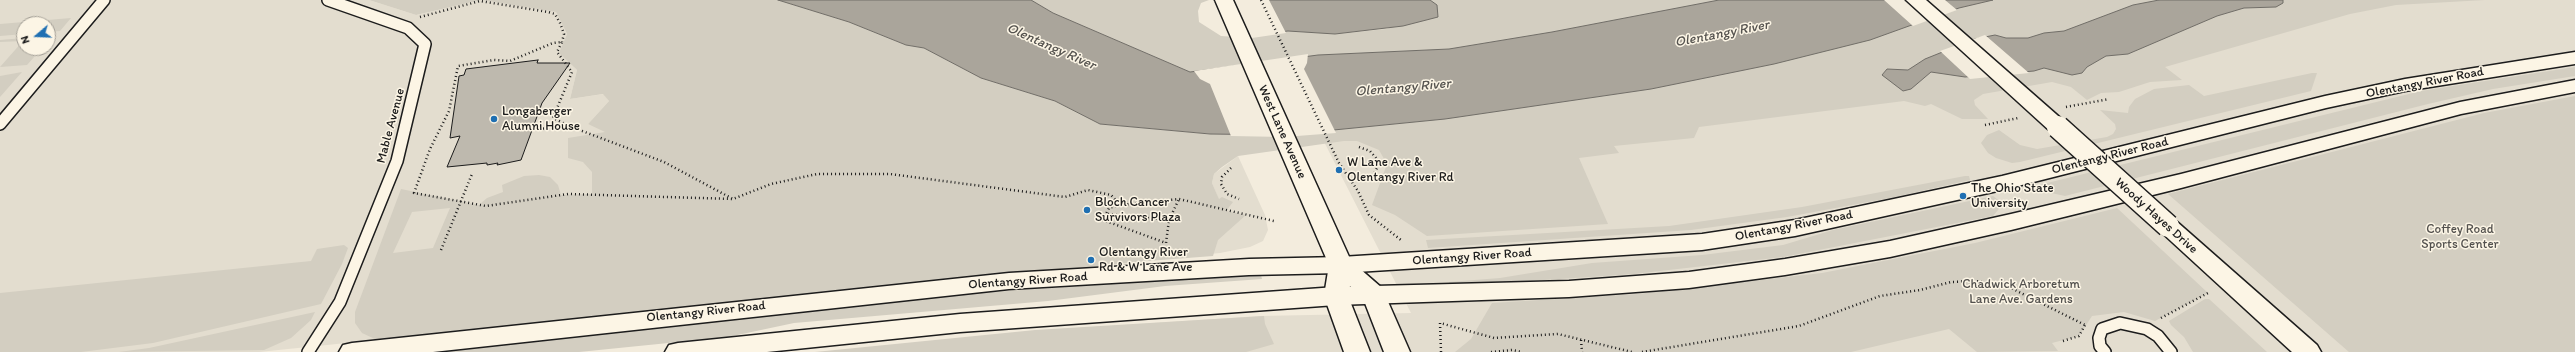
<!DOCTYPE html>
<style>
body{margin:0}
#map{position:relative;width:2575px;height:352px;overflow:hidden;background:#f3ecdd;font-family:Itim,sans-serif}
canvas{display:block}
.north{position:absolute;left:16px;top:16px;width:40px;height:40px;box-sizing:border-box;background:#fcf5e5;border:1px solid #a29e95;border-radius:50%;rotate:251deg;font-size:11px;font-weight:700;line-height:16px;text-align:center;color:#1c1c1c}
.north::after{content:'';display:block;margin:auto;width:14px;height:18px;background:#1f6fb2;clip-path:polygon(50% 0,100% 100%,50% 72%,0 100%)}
</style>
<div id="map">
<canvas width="2575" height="352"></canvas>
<div class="north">N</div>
</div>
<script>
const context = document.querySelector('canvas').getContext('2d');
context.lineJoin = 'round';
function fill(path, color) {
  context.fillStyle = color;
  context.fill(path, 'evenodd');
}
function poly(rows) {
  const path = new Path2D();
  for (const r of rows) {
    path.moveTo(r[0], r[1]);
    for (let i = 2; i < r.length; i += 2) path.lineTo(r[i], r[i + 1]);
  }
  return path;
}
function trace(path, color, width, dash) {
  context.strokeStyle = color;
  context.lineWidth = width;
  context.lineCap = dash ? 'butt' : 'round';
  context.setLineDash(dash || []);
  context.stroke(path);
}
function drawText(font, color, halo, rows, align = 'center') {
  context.font = font + ' Itim,sans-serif';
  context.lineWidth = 3;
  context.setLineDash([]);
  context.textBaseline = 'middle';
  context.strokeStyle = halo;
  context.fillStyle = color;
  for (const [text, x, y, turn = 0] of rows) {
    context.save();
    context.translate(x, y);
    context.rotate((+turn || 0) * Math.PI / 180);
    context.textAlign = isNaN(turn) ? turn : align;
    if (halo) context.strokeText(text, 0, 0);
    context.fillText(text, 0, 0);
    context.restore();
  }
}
const built = poly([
 [0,0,369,0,416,15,481,0,556,12,567,34,560,53,577,70,570,99,604,94,609,101,588,124,1219,200,1212,183,1214,174,1238,156,1265,215,1268,230,1263,241,1250,247,1220,253,259,352,0,352],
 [24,24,48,24,48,48,24,48],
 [1252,0,2575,0,2575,352,838,352,1062,329,1260,316,1411,313]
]);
const green = poly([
 [369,0,778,0,849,22,906,45,924,48,981,78,1055,101,1100,124,1210,134,1283,135,1445,119,1651,89,1774,64,1870,40,1959,8,1993,0,2159,0,2133,5,2064,31,2044,33,2028,38,2006,38,1995,35,1925,59,1908,70,1887,69,1882,75,1911,88,1931,72,1985,74,2034,71,2044,68,2082,73,2087,67,2106,56,2128,54,2217,16,2244,8,2276,7,2283,3,2283,0,2485,0,2396,5,2350,14,2165,67,2182,80,2150,82,2119,92,2101,93,2087,100,2071,87,2052,82,1983,94,1974,100,1975,105,1988,119,1962,119,1931,104,1925,106,1904,101,1699,127,1694,138,1614,146,1619,153,1579,158,1608,224,1427,236,1395,215,1372,205,1387,164,1379,150,1357,141,1344,141,1238,156,1222,167,1214,174,1212,183,1219,199,1222,197,1233,202,1226,211,1246,215,1218,240,1213,256,1148,261,377,340,362,333,355,323,355,312,401,189,479,205,487,198,503,192,502,185,524,176,539,175,550,177,558,185,561,195,592,194,592,172,583,162,568,158,568,138,605,132,588,124,609,101,603,94,570,99,577,70,559,53,567,34,556,12,481,0,416,15],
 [450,208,433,248,393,253,412,212],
 [1031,0,1222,0,1261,34,1288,31,1335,34,1387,29,1437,5,1430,0,1719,0,1552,32,1449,49,1318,55,1190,72,1053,13],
 [71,18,60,31,48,32,48,24,24,24,24,34,0,36,0,24],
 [24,38,24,48,42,48,27,65,0,67,23,41,0,42,0,40],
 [2575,67,2575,76,2493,89,2428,104,2065,196,2051,193,2039,185,2421,91],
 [22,72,0,97,0,76],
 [2312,73,2317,73,2311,91,2020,162,2012,163,1996,158,1988,153,1981,143,1987,135,1999,130,2020,145,2037,149,2107,137,2113,134,2116,129,2115,124,2100,110,2128,113,2129,107,2135,99,2154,89,2189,85,2204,96],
 [2575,96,2575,352,2349,352,2168,194,2484,113],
 [1965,176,1969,176,1970,180,1895,197,1787,217,1691,230,1428,248,1426,240,1669,226,1802,207],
 [1993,196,2003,204,1993,216,1783,257,1634,274,1500,283,1450,285,1449,282,1500,278,1592,263,1702,255,1783,245,1833,230],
 [2117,208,2208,293,2155,321,2124,312,2092,316,2079,336,2052,343,2058,351,1977,352,1949,329,1851,352,1455,352,1471,339,1492,303,1637,294,1822,273,1975,243],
 [344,245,348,248,342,264,321,304,153,343,81,352,0,352,0,293,311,261,317,249],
 [1257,274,1261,275,1262,279,1165,286,1048,301,794,323,728,337,579,352,448,352,449,350,933,296],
 [2205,299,2209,299,2267,352,2193,352,2184,337,2171,325,2169,321],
 [315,312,311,320,291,338,264,350,119,352,149,348],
 [1264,316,1265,324,1274,344,1246,352,815,352,1035,330]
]);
const water = poly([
 [778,0,1031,0,1053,13,1190,72,1318,55,1449,49,1552,32,1719,0,1993,0,1959,8,1870,40,1774,64,1651,89,1445,119,1283,135,1210,134,1100,124,1055,101,981,78,924,48,906,45,849,22,778,0],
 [1222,0,1430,0,1437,5,1438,17,1403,26,1335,34,1288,31,1261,34,1222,0],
 [2159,0,2283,0,2283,3,2276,7,2244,8,2217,16,2128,54,2106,56,2087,67,2082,73,2072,75,2044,68,2034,71,1965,77,1931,72,1911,89,1903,91,1882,75,1887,69,1908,70,1925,59,1975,39,1995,35,2006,38,2028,38,2044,33,2064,31,2133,5,2159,0]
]);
const pier = poly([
 [1209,0,1269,0,1286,33,1252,38,1221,36,1199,22,1198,11,1201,3],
 [1884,0,1945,0,1957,10,1913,26],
 [1985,35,2029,73,1970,79,1940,51],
 [1308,54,1307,63,1304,69,1336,133,1284,137,1231,136,1210,84,1200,79,1194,71]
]);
const building = poly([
 [538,60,537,63,570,63,542,103,521,160,497,165,498,163,487,165,487,163,447,167,460,136,450,138,459,76,464,75,466,69,538,60]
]);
const path = poly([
 [1261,0,1339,163,1358,191,1369,215,1401,240],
 [420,17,480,1,548,12,555,14,560,23,564,34,562,42],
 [2066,107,2109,99],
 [567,125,553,118,572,72,557,52,562,42,553,43,510,61,494,60,458,66,449,111,430,149,414,193,486,206,568,194,733,199],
 [1985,125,2018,118],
 [539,129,569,126,664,162,733,199,771,184,817,174,890,174,1065,197,1088,190,1111,195,1120,205,1179,199,1274,221],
 [1359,147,1370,151,1377,159,1378,166,1374,174],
 [1231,168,1222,177,1221,184,1227,194,1239,199],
 [1120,205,1109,208,1103,220,1166,243,1169,220,1179,199],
 [1108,214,1169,220],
 [441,250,472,174],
 [2161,318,2208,293],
 [1581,340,1582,352],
 [2063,341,2079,336,2085,325],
 [1441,352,1440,323,1494,338,1558,334,1632,352],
 [1491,352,1512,350,1522,352],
 [1642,352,1799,326,1880,296,1920,290,1951,282,1976,281,2007,286,2085,325]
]);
const lane = poly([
 [0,124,104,0],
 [308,352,340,302,397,161,425,44,408,28,328,0],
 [2105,352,2100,346,2099,338,2102,329,2120,323,2147,329,2158,336,2171,352]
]);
const secondary = poly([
 [1906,0,1926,0,2065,122,2069,127,2065,132,2058,134,2051,132,1906,0],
 [2575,52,2575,64,2405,91,2326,108,2002,190,1795,236,1702,250,1341,273,1249,275,1009,289,433,352,339,352,343,345,352,343,1009,273,1249,259,1341,257,1702,234,1795,220,2002,176,2325,96,2405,79,2575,52],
 [2575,80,2575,92,2461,114,2181,188,2011,230,1890,257,1785,275,1689,288,1569,297,1336,305,960,332,767,352,665,352,669,345,678,343,960,314,1336,287,1569,281,1689,272,1785,259,1890,241,2011,214,2181,174,2460,102,2575,80],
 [2168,218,2176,221,2317,345,2321,352,2292,352,2160,231,2157,226,2160,221,2168,218]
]);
const primary = poly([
 [1215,0,1233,0,1351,261,1382,288,1410,352,1384,352,1363,298,1350,286,1348,296,1370,352,1344,352,1324,296,1329,265,1215,0]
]);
const secondaryBridge = poly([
 [2058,127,2168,226]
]);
const markers = [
 [494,119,4,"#1f6fb2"],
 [1339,170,4,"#1f6fb2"],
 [1963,196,4,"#1f6fb2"],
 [1087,210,4,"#1f6fb2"],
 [1091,260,4,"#1f6fb2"]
];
const streetNames = [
 ["Olentangy River Road",2425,83,-11],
 ["Mable Avenue",391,126,-75],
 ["West Lane Avenue",1282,132,66],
 ["Olentangy River Road",2110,156,-14],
 ["Woody Hayes Drive",2156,216,42],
 ["Olentangy River Road",1794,226,-11],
 ["Olentangy River Road",1472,257,-4],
 ["Olentangy River Road",1028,281,-4],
 ["Olentangy River Road",706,312,-6]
];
const poiNames = [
 ["Longaberger",502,112],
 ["Alumni House",502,127],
 ["W Lane Ave &",1347,163],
 ["Olentangy River Rd",1347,178],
 ["The Ohio State",1971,189],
 ["University",1971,204],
 ["Bloch Cancer",1095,203],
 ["Survivors Plaza",1095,218],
 ["Olentangy River",1099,253],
 ["Rd & W Lane Ave",1099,268]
];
const parkNames = [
 ["Coffey Road",2460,230],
 ["Sports Center",2460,245],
 ["Chadwick Arboretum",2021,285],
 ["Lane Ave. Gardens",2021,300]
];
const waterNames = [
 ["Olentangy River",1722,34,-11],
 ["Olentangy River",1051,47,24],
 ["Olentangy River",1403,88,-5]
];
fill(built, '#e3ddcf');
fill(green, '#d3cec1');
fill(water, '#aaa59b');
trace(water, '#716e68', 1);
fill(pier, '#f3ecdd');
fill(building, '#beb9ae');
trace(building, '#1c1c1c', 1);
trace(lane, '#1c1c1c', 14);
trace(secondary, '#1c1c1c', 3);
trace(primary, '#1c1c1c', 3);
trace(path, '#1c1c1c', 2.5, [1, 3]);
trace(lane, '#fcf5e5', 11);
fill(secondary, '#fcf5e5');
fill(primary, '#fcf5e5');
trace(secondaryBridge, '#1c1c1c', 25, []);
trace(secondaryBridge, '#fcf5e5', 22);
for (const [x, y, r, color] of markers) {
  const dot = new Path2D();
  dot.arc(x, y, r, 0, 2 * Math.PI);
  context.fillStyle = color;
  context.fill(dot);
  trace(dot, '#fcf5e5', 1.5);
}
drawText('13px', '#1c1c1c', '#fcf5e5', streetNames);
drawText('13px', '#1c1c1c', '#fcf5e5', poiNames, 'left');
drawText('13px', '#53514e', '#fcf5e5', parkNames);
drawText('italic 14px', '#55534f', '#fcf5e5', waterNames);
</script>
